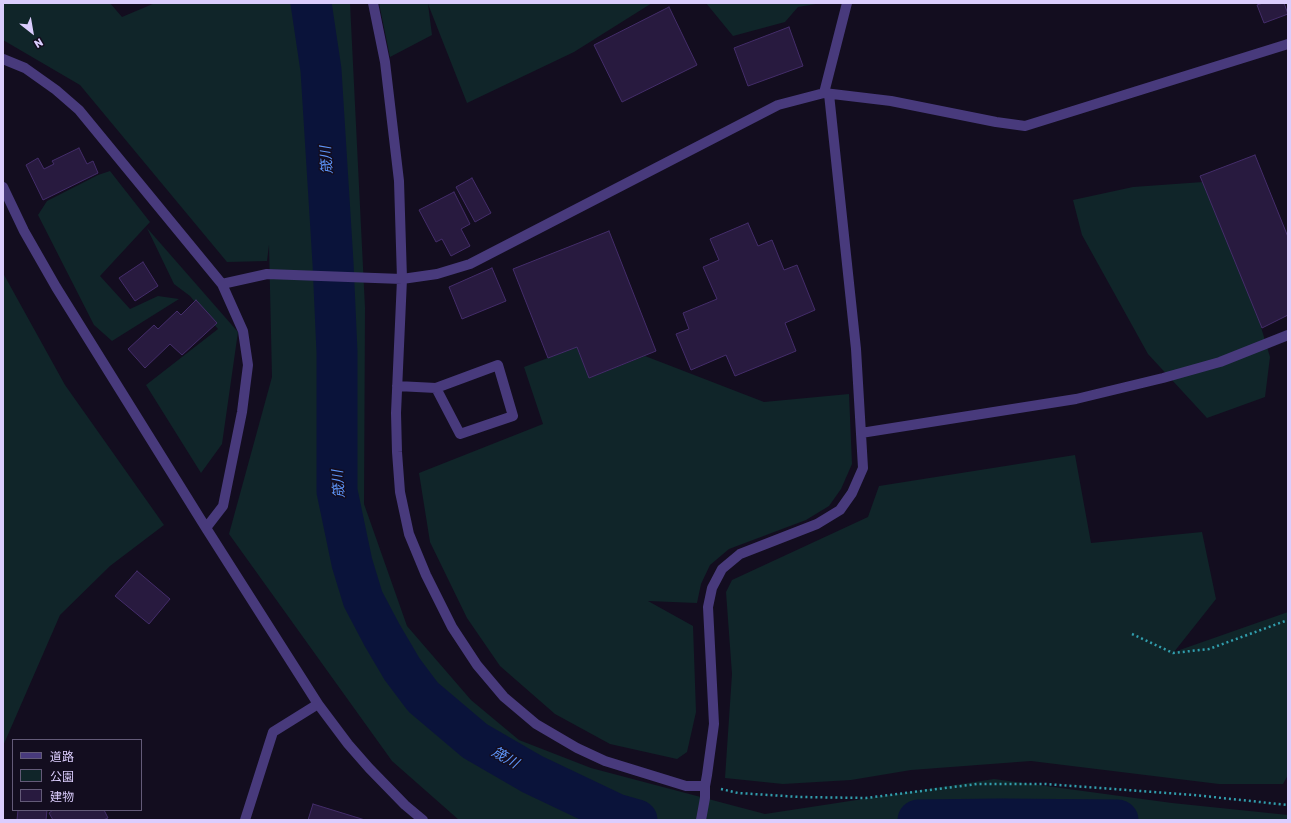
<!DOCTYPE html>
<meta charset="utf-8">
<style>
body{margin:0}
#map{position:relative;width:1291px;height:823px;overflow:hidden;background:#130d1f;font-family:Rubik,"Noto Sans JP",sans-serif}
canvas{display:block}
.frame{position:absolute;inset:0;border:4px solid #dbcdfd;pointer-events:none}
.legend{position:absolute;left:12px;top:739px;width:130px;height:72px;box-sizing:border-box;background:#130d1f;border:1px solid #635a78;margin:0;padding:5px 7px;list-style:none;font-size:12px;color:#dbcdfd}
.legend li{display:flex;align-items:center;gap:8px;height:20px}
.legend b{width:20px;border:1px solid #635a78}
.north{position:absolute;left:12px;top:12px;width:40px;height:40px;-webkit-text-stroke:3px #130d1f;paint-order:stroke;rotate:149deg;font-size:11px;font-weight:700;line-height:16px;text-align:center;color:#dbcdfd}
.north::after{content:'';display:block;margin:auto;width:14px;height:18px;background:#dbcdfd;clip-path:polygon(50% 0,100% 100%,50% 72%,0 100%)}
</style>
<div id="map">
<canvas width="1291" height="823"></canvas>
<div class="frame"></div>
<ul class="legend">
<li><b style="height:5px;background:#483a7c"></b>道路</li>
<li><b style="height:11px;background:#102529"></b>公園</li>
<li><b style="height:11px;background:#281a3f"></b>建物</li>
</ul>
<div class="north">N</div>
</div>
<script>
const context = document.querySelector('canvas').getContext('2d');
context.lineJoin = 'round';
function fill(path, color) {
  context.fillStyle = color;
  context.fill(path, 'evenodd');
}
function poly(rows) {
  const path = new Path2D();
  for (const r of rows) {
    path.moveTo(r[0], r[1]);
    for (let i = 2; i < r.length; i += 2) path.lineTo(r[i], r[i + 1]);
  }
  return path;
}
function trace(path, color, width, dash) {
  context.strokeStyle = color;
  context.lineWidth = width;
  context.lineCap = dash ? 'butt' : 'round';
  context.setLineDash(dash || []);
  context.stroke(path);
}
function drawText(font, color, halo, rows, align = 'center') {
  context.font = font + ' Rubik,"Noto Sans JP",sans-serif';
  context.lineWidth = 3;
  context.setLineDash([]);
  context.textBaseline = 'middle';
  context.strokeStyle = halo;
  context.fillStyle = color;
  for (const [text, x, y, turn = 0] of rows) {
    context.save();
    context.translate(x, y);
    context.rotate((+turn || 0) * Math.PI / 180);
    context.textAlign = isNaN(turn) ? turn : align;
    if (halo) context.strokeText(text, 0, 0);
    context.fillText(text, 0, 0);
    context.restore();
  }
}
const green = poly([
 [3,3,110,3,122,17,155,3,350,3,365,308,364,504,407,626,471,700,519,740,591,768,765,814,994,779,1172,803,1288,815,1288,820,459,820,392,761,229,534,272,377,269,245,267,261,227,262,80,85,3,40],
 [379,3,652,3,574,52,467,103,428,4,432,35,390,57],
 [706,3,822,3,798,7,785,22,733,36],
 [110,171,150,222,100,276,130,309,158,296,179,299,112,341,94,325,38,215,47,201,98,175],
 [1217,181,1270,357,1265,397,1207,418,1148,354,1082,235,1073,200,1133,187],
 [147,228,238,332,222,444,201,473,146,385,218,329,190,296,174,284],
 [3,273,65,385,164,525,110,566,60,615,3,746],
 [577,347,589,378,645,356,764,402,849,394,852,464,841,489,829,506,806,520,729,549,710,565,701,584,697,603,648,601,693,626,696,712,687,752,677,759,610,744,555,714,500,666,467,618,430,542,419,473,543,424,524,367],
 [1075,455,1091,543,1202,532,1216,599,1174,652,1288,612,1288,775,1283,784,1219,784,1031,761,911,770,851,780,783,784,725,778,732,674,726,592,732,580,868,517,879,486]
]);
const river = poly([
 [311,3,321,70,333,263,337,352,337,491,352,563,363,599,382,635,402,669,423,697,475,741,532,774,616,814,637,820],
 [918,820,1001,819,1118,820]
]);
const building = poly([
 [1263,3,1284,3,1288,14,1264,23,1257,5,1263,3],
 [669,7,697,65,622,102,594,45,669,7],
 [789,27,803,66,748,86,734,48,789,27],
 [79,148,87,164,93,161,98,173,43,200,26,165,38,158,44,169,54,164,52,161,79,148],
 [1255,155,1288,237,1288,315,1262,328,1200,176,1255,155],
 [472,178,491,213,475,222,456,187,472,178],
 [454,192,470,224,461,229,470,246,451,256,442,239,436,242,419,210,454,192],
 [748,223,758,246,772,240,784,270,797,265,815,310,785,323,796,351,735,376,726,355,691,370,676,334,689,329,683,313,717,299,703,267,719,260,710,239,748,223],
 [609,231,656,351,589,378,577,347,548,358,513,269,609,231],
 [143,262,158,286,135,301,119,278,143,262],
 [492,268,506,301,462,319,449,287,492,268],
 [196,300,217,323,182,355,170,344,145,368,128,349,154,325,158,329,177,311,181,315,196,300],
 [137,571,170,599,149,624,115,596,137,571],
 [313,804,365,820,308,820,313,804],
 [18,810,47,810,46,820,17,820,18,810],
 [53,810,104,810,108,818,103,820,53,820,49,813,53,810]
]);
const path = poly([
 [1132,634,1173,653,1209,649,1288,620],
 [721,789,738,793,800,797,866,798,977,784,1046,784,1194,795,1288,805]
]);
const minor = poly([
 [373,3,385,62,399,181,402,279,396,413,397,452,400,492,409,534,426,575,452,627,477,665,504,697,536,724,577,748,605,761,686,786,705,786,707,775,714,724,708,607,712,588,722,569,740,554,817,524,840,510,852,493,863,468,856,349,829,94],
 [3,59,25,68,56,90,79,110,222,284,243,331,248,365,242,412,223,506,206,528],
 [824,93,847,3],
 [3,187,24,231,56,287,206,528,318,704,348,744,369,768,405,805,423,820],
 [222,284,267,274,402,279,437,274,470,264,778,105,824,93,891,101,996,122,1025,126,1288,44],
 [397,386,436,388,498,365,513,416,460,434,436,388],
 [861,433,1076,399,1163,378,1220,362,1288,335],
 [245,820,273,732,318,704],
 [701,820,705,798,705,786]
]);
const waterNames = [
 ["筬川",327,160,-94],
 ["筬川",339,484,-94],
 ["筬川",505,758,30]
];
fill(green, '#102529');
trace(river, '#0a133a', 41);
fill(building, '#281a3f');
trace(building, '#442d6a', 1);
trace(path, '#319ead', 2.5, [2, 3]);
trace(minor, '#483a7c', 10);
drawText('italic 14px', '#5e96fa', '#130d1f', waterNames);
</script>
